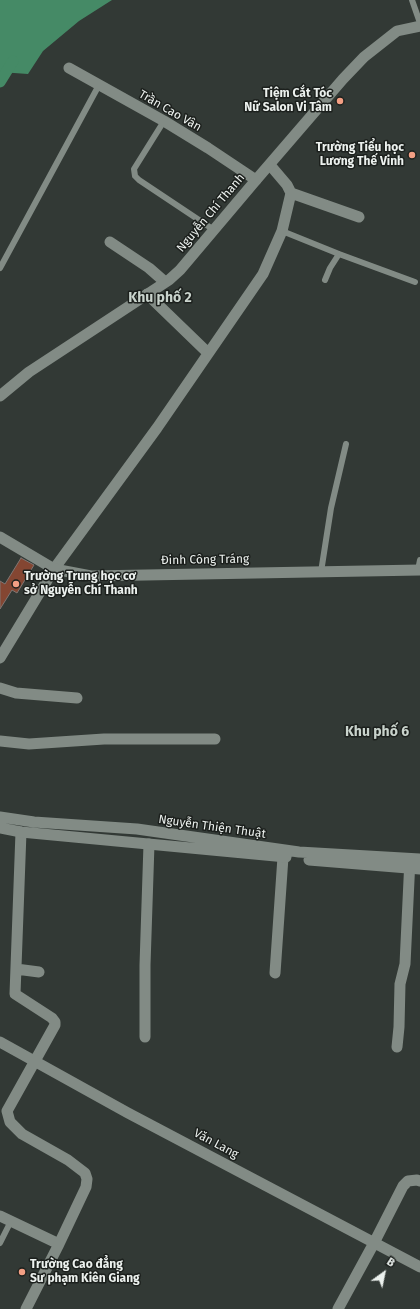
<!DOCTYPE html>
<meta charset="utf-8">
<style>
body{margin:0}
#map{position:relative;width:420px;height:1309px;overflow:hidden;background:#323935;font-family:"Fira Sans",sans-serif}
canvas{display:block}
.north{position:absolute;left:364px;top:1253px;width:40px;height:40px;-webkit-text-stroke:3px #1c201d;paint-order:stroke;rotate:33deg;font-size:11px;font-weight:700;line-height:16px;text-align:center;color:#ecf1ee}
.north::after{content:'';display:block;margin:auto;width:14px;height:18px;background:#ecf1ee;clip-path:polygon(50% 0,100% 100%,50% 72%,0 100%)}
</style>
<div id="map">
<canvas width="420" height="1309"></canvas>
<div class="north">B</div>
</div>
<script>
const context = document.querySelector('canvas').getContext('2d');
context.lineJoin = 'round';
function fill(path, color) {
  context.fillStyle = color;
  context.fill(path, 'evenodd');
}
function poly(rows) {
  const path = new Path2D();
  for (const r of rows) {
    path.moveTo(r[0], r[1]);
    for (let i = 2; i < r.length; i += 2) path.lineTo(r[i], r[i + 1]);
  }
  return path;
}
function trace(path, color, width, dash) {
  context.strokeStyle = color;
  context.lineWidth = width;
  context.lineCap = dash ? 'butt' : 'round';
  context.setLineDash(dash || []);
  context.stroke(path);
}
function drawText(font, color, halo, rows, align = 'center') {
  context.font = font + ' "Fira Sans",sans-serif';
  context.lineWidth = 3;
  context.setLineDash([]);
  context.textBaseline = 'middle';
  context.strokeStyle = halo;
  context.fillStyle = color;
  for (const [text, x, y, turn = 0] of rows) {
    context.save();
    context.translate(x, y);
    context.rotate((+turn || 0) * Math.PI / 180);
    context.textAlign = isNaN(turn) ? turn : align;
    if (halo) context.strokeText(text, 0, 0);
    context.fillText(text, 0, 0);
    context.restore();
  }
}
const water = poly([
 [0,0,112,0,79,21,43,51,28,74,0,72]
]);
const canal = poly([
 [0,82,13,61]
]);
const building = poly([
 [21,558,34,565,17,593,12,590,0,609,0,581,5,584,21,558]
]);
const service = poly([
 [412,0,420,23],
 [164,121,134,169,135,176,139,180,214,230],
 [282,231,339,254,415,282],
 [0,268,99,85],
 [325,280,330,268,339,254],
 [418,570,420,560],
 [321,572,331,508,346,444],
 [0,1243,11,1221]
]);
const minor = poly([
 [69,68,164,121,208,148,256,180],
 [291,193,359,217],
 [110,242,149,268,165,282],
 [147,294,208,353],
 [0,658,54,569,157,428,263,274,282,231,291,193,287,185,270,165],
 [0,688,16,693,77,698],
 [0,741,29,744,104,739,215,739],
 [21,832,15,994,52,1018,55,1022,55,1025,7,1111,10,1122,22,1134,68,1160,85,1173,87,1179,86,1187,59,1244,26,1309],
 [16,969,39,972],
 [275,973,283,857],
 [145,1037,145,965,149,844],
 [0,1042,128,1113,420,1267],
 [397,1047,399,1027,400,984,405,964,410,859],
 [0,1216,59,1244],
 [338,1309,374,1243,403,1186,408,1181,417,1180,420,1181]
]);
const tertiary = poly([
 [0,396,29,372,169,280,180,270,256,180,343,79,364,57,397,31,420,26],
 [0,537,54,569,91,576,420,570],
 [0,817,34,822,137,829,299,852,420,859],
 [0,828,21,832,286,857],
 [309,860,420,869]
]);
const markers = [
 [340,101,4,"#f39f84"],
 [412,155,4,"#f39f84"],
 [16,584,4,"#f39f84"],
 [22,1272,4,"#f39f84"]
];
const poiNames = [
 ["Tiệm Cắt Tóc",332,94],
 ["Nữ Salon Vi Tâm",332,108],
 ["Trường Tiểu học",404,148],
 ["Lương Thế Vinh",404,162],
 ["Trường Trung học cơ",24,577,"left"],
 ["sở Nguyễn Chí Thanh",24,591,"left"],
 ["Trường Cao đẳng",30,1265,"left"],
 ["Sư phạm Kiên Giang",30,1279,"left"]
];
const streetNames = [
 ["Trần Cao Vân",170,111,30],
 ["Nguyễn Chí Thanh",211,213,-50],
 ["Đinh Công Tráng",205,560,-1],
 ["Nguyễn Thiện Thuật",212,827,8],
 ["Văn Lang",216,1144,28]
];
const quarterNames = [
 ["Khu phố 2",160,298],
 ["Khu phố 6",377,732]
];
fill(water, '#458a66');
trace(canal, '#458a66', 11);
fill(building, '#844632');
trace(building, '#807673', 1);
trace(service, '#828b85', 6);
trace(minor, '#828b85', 11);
trace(tertiary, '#828b85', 11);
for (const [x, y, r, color] of markers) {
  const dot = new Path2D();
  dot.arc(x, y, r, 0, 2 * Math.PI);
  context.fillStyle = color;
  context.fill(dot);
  trace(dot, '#1c201d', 1.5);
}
drawText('bold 12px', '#ecf1ee', '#1c201d', poiNames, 'right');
drawText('12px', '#ecf1ee', '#1c201d', streetNames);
drawText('bold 14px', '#c9d3cc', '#1c201d', quarterNames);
</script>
